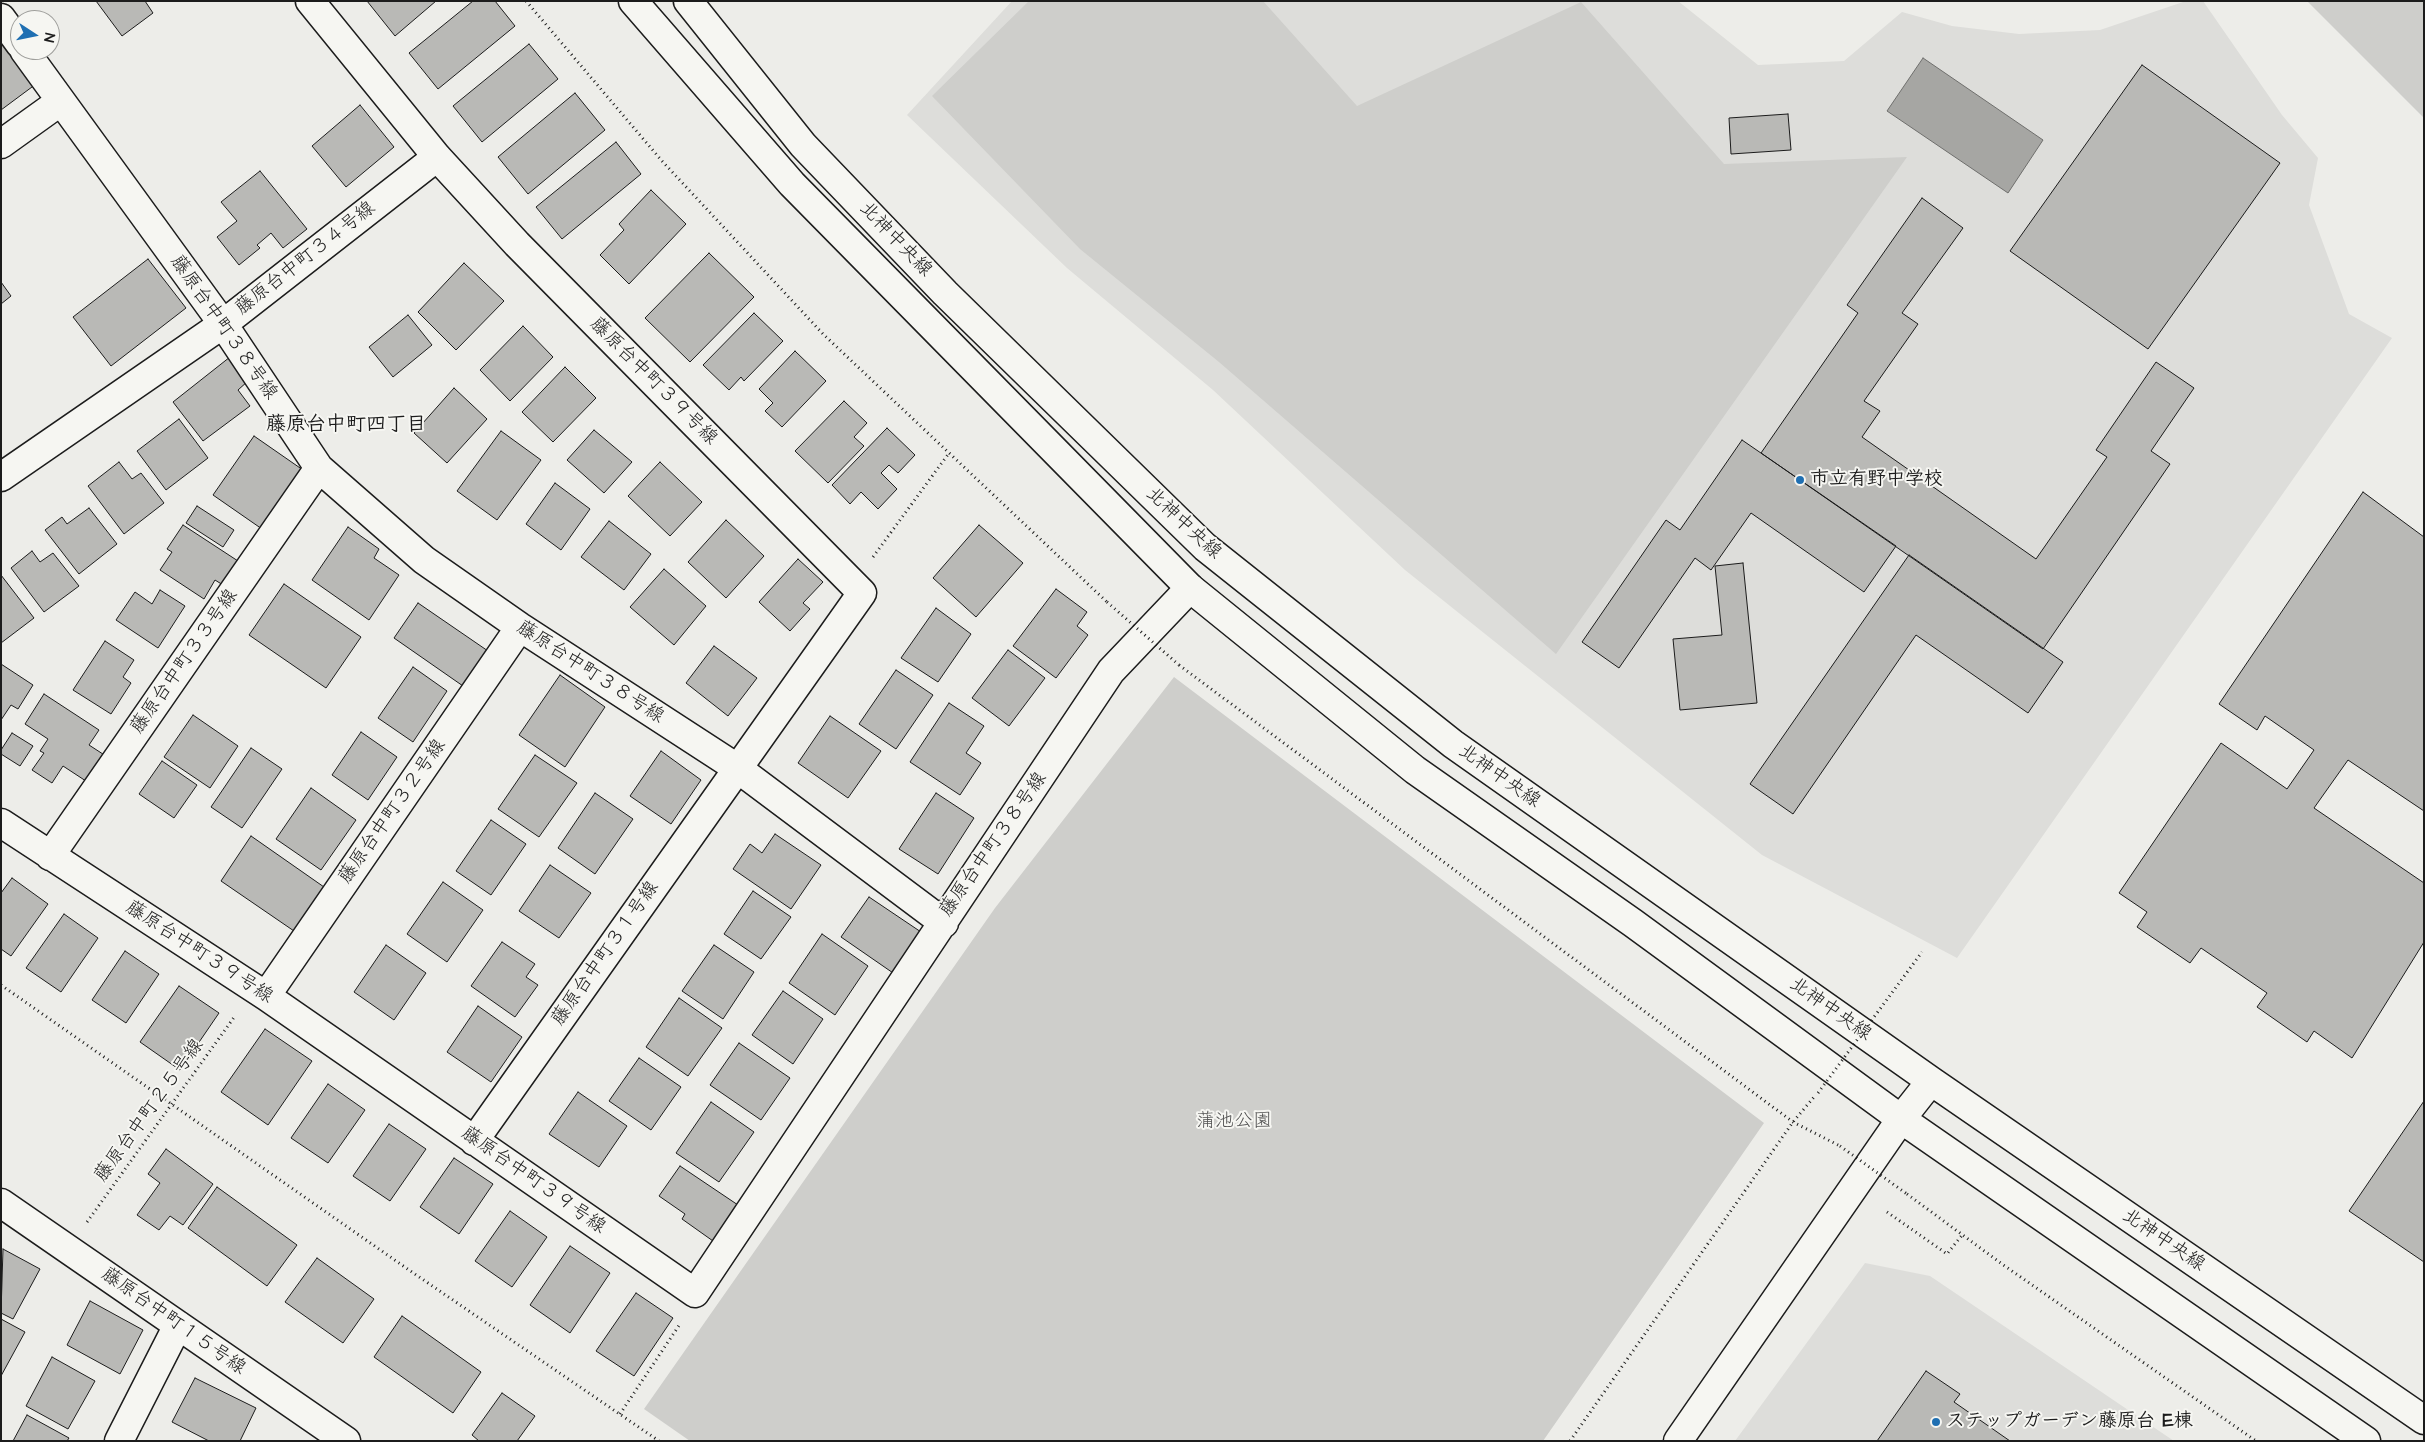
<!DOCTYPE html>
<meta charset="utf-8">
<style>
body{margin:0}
#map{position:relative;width:2425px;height:1442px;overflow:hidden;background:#edede9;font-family:"Architects Daughter",sans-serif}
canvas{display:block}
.frame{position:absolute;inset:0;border:2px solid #1c1c1c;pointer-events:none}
.north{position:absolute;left:10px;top:10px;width:50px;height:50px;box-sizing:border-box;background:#f6f6f2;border:1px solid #9f9f9c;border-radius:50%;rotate:101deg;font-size:14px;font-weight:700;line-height:20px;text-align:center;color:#1c1c1c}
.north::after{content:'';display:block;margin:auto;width:18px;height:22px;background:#1f6fb2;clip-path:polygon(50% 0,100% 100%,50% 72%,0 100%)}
</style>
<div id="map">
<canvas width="2425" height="1442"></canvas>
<div class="frame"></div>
<div class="north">N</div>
</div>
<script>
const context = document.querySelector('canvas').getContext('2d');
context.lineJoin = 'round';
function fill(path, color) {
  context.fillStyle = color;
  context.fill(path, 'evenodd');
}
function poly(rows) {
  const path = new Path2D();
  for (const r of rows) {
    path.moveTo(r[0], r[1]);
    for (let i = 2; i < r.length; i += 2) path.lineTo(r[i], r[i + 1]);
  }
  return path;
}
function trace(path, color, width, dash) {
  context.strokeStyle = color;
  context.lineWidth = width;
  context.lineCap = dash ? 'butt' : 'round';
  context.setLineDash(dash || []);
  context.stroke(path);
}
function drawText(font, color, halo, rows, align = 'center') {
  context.font = font + ' "Architects Daughter","Klee One",sans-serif';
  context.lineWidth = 4;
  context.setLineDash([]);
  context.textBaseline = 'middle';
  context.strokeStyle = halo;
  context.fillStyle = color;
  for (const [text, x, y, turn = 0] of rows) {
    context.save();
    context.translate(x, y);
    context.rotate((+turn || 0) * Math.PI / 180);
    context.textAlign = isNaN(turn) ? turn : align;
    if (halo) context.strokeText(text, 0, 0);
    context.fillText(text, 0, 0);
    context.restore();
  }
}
const built = poly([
 [1012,1,1678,1,1758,65,1844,61,1902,12,1952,26,2019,34,2100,30,2186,1,2203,1,2282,115,2318,158,2309,205,2349,314,2392,338,1957,958,1762,855,1405,570,1213,390,1067,268,907,115],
 [1865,1263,1930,1276,2174,1441,1735,1441]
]);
const green = poly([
 [1029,1,1263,1,1357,106,1581,2,1724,164,1907,157,1556,654,1219,362,1080,249,932,96],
 [2307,1,2424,1,2424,118],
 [1174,677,1764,1123,1543,1441,690,1441,644,1409,995,908]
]);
const water = poly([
 [1923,58,2043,140,2008,193,1887,111,1923,58]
]);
const building = poly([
 [96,1,145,1,153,13,122,36,96,1],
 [367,1,436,1,395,36,367,1],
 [473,1,495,1,515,26,438,89,409,53,473,1],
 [5,43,36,84,1,110,1,46,5,43],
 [529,44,558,79,482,142,453,106,529,44],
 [2142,65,2280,163,2148,349,2010,251,2142,65],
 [575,93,605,130,528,194,498,157,575,93],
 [360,105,394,147,346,187,312,146,360,105],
 [1788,114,1791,150,1731,154,1729,118,1788,114],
 [616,142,641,174,562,239,536,207,616,142],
 [260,171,307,229,283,248,271,233,257,245,260,248,239,265,217,237,237,221,221,202,260,171],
 [651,190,686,224,629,284,600,255,624,230,619,224,651,190],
 [1922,198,1963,228,1902,313,1918,324,1864,401,1880,411,1862,437,2036,559,2107,457,2096,450,2156,362,2194,388,2151,451,2170,464,2043,649,1761,453,1858,313,1847,305,1922,198],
 [709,253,754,297,690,362,645,318,709,253],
 [148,259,186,308,111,366,73,317,148,259],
 [464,263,504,301,456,350,418,312,464,263],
 [1,282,11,296,1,304,1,282],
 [754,313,783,341,744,381,741,377,729,390,703,365,754,313],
 [408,315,432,345,393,377,369,347,408,315],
 [523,326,553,357,510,401,480,370,523,326],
 [795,351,826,381,782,427,765,411,773,403,759,389,795,351],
 [230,357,248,381,238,390,250,406,203,441,173,402,230,357],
 [565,367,596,398,553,442,522,412,565,367],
 [454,388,487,419,447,463,414,433,454,388],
 [844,401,867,423,854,437,864,446,828,483,795,451,844,401],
 [179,419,208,458,166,490,137,451,179,419],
 [887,428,915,455,898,473,889,465,881,473,897,489,878,509,861,492,850,504,832,485,887,428],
 [594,430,632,462,604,493,567,460,594,430],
 [501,431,541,460,497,520,457,491,501,431],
 [254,436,303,470,262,529,213,495,254,436],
 [1742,440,1896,546,1864,592,1751,513,1711,570,1695,558,1619,668,1582,642,1666,520,1680,530,1742,440],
 [119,462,132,479,141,473,164,503,124,534,88,486,119,462],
 [660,462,702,502,670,536,628,496,660,462],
 [555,483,590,509,561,550,526,524,555,483],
 [2363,492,2424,537,2424,811,2348,760,2314,808,2424,883,2424,942,2352,1058,2314,1031,2307,1042,2257,1007,2267,993,2201,948,2190,963,2137,927,2147,912,2119,893,2221,743,2287,789,2314,750,2265,716,2257,730,2219,704,2363,492],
 [197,506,234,530,223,547,186,523,197,506],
 [89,508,117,544,79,574,45,530,62,517,67,524,89,508],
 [726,520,764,556,726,598,688,562,726,520],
 [609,521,651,554,624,590,581,557,609,521],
 [183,525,238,561,223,585,215,580,204,599,160,570,172,552,167,549,183,525],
 [979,525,1023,563,976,617,933,578,979,525],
 [348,527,379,549,374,558,399,575,369,620,312,580,348,527],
 [32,551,40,562,53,553,79,586,44,612,11,568,32,551],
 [1909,555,2063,662,2028,713,1916,635,1793,814,1750,784,1909,555],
 [798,559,823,582,803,603,810,609,790,631,759,602,798,559],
 [1743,563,1757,703,1680,710,1673,639,1722,635,1715,566,1743,563],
 [664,569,706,606,674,645,630,607,664,569],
 [1,575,34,618,1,643,1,575],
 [284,584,361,637,326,688,249,635,284,584],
 [1056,589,1087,612,1077,626,1088,635,1056,678,1013,646,1056,589],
 [160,590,185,606,158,648,116,620,135,592,152,604,160,590],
 [418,603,488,651,463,686,394,638,418,603],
 [936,608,971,634,938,682,901,658,936,608],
 [105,641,134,660,123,677,131,683,111,714,73,690,105,641],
 [714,646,757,678,728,716,686,683,714,646],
 [1008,650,1045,678,1009,726,972,698,1008,650],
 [1,664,33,685,18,709,11,705,1,720,1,664],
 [413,667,447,691,413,742,378,718,413,667],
 [896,670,933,695,896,749,859,724,896,670],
 [560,675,605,707,565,767,519,735,560,675],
 [44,694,99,730,89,745,109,758,92,785,63,766,52,783,32,770,44,753,40,751,48,739,25,724,44,694],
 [949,703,984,726,966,753,981,763,960,795,910,762,949,703],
 [193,715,238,746,210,788,164,757,193,715],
 [830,716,881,751,848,798,798,763,830,716],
 [361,732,397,757,368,800,332,775,361,732],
 [12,733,33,746,20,766,1,754,1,750,12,733],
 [251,748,282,769,242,828,211,807,251,748],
 [661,751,701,780,671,824,630,796,661,751],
 [535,755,577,783,539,837,498,809,535,755],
 [162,761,197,785,174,818,139,794,162,761],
 [311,788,356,820,321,870,276,839,311,788],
 [595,793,633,819,595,874,558,848,595,793],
 [936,793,974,818,938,874,899,849,936,793],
 [491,820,526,844,491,895,456,871,491,820],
 [775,834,821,865,791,909,733,869,750,844,762,853,775,834],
 [251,836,324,887,294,931,221,881,251,836],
 [550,865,591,893,559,938,519,911,550,865],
 [12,878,48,904,11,956,1,949,1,893,12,878],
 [443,882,483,910,447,962,407,934,443,882],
 [753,891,791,917,761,959,724,934,753,891],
 [869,897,924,934,896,975,841,937,869,897],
 [64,914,98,938,61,992,26,968,64,914],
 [822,934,868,966,835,1015,789,983,822,934],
 [502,942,535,964,526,977,538,985,515,1017,471,986,502,942],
 [386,945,426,973,394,1020,354,992,386,945],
 [714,945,754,972,723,1019,682,991,714,945],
 [125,951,159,974,126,1023,92,1000,125,951],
 [179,986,219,1013,180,1070,140,1042,179,986],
 [783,991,823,1019,793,1064,752,1035,783,991],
 [679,998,722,1028,688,1076,646,1047,679,998],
 [478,1006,522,1037,491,1082,447,1052,478,1006],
 [265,1029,312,1061,268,1125,221,1092,265,1029],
 [739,1043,790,1078,761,1120,710,1085,739,1043],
 [639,1058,681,1087,651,1130,609,1101,639,1058],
 [328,1084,365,1110,328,1163,291,1138,328,1084],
 [578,1092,627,1126,599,1167,549,1134,578,1092],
 [2424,1101,2424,1262,2349,1211,2424,1101],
 [711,1102,754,1132,719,1182,676,1153,711,1102],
 [389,1124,426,1149,390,1201,353,1176,389,1124],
 [166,1149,213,1184,183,1225,170,1216,159,1230,137,1215,160,1183,148,1174,166,1149],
 [454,1158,493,1184,459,1234,420,1207,454,1158],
 [680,1166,738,1205,713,1241,682,1219,685,1214,659,1196,680,1166],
 [217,1187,297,1245,267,1286,188,1228,217,1187],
 [510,1211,547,1237,512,1287,475,1261,510,1211],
 [570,1246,610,1273,570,1333,530,1305,570,1246],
 [3,1249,40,1269,13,1319,1,1313,3,1249],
 [317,1258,374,1299,343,1343,285,1302,317,1258],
 [636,1293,673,1318,634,1376,596,1351,636,1293],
 [90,1301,143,1330,120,1374,67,1345,90,1301],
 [402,1316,481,1372,453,1413,374,1357,402,1316],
 [1,1319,25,1332,1,1376,1,1319],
 [52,1357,95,1381,68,1429,26,1406,52,1357],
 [1926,1371,1960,1394,1954,1402,2010,1441,1877,1441,1926,1371],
 [195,1378,256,1408,240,1441,209,1441,172,1422,195,1378],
 [502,1393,535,1416,517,1441,479,1441,472,1435,502,1393],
 [27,1415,69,1438,67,1441,13,1441,27,1415]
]);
const path = poly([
 [526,1,662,161,823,334,1107,602],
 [873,557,949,453],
 [1179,665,1793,1122,1840,1146],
 [1,985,409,1270,659,1441],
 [1907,1194,2002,1264,2256,1441],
 [1887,1212,1947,1254,1963,1234],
 [87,1222,235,1016],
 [620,1414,680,1324],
 [1570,1441,1793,1122,1814,1097]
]);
const minor = poly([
 [310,1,437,157,517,244,862,593,474,1141],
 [1,18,20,44],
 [24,50,223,324,319,468,424,560,520,627,737,768,944,923],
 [1,144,61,101],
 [1,477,223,324,437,157],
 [1,823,266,996,695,1293,1111,671,1190,588],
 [50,856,319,468],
 [266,996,520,627],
 [1,1203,346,1441],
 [119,1441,178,1325]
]);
const tertiary = poly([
 [633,1,792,184,1190,588,1415,770,1633,923,1901,1119,2366,1441],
 [688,1,803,145,945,293,1205,547,1453,744,1931,1081,2424,1420],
 [1678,1441,1901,1119,1931,1081]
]);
const pathBridge = poly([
 [1107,602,1179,665],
 [1818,1093,1922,952],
 [1840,1146,1907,1194]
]);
const markers = [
 [1800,480,5,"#1f6fb2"],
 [1936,1422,5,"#1f6fb2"]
];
const streetNames = [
 ["北神中央線",895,240,46],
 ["藤原台中町３４号線",306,259,-38],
 ["藤原台中町３８号線",223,328,55],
 ["藤原台中町３９号線",653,382,45],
 ["北神中央線",1183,524,43],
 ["藤原台中町３３号線",185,662,-55],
 ["藤原台中町３８号線",590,673,33],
 ["北神中央線",1499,777,35],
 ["藤原台中町３２号線",393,812,-55],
 ["藤原台中町３８号線",994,845,-55],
 ["藤原台中町３９号線",199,953,33],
 ["藤原台中町３１号線",606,954,-55],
 ["北神中央線",1830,1010,35],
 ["藤原台中町２５号線",150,1111,-54],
 ["藤原台中町３９号線",533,1181,35],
 ["北神中央線",2163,1241,34],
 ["藤原台中町１５号線",173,1322,35]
];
const poiNames = [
 ["市立有野中学校",1810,480],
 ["ステップガーデン藤原台 E棟",1946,1422]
];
const parkNames = [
 ["蒲池公園",1234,1122]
];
const neighbourhoodNames = [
 ["藤原台中町四丁目",346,426]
];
fill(built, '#ddddda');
fill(green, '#cececb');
fill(water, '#a6a6a3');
trace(water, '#6f6f6d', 1);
fill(building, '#b9b9b6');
trace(building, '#1c1c1c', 1);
trace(minor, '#1c1c1c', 31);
trace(tertiary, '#1c1c1c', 31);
trace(path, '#1c1c1c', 3, [1, 4]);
trace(minor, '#f6f6f2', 28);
trace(tertiary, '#f6f6f2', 28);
trace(pathBridge, '#1c1c1c', 3, [1, 4]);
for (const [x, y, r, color] of markers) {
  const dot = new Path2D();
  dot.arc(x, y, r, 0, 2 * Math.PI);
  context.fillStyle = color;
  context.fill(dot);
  trace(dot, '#f6f6f2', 2);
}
drawText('19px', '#1c1c1c', '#f6f6f2', streetNames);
drawText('bold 19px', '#1c1c1c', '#f6f6f2', poiNames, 'left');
drawText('19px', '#515151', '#f6f6f2', parkNames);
drawText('bold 20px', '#1c1c1c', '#f6f6f2', neighbourhoodNames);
</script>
